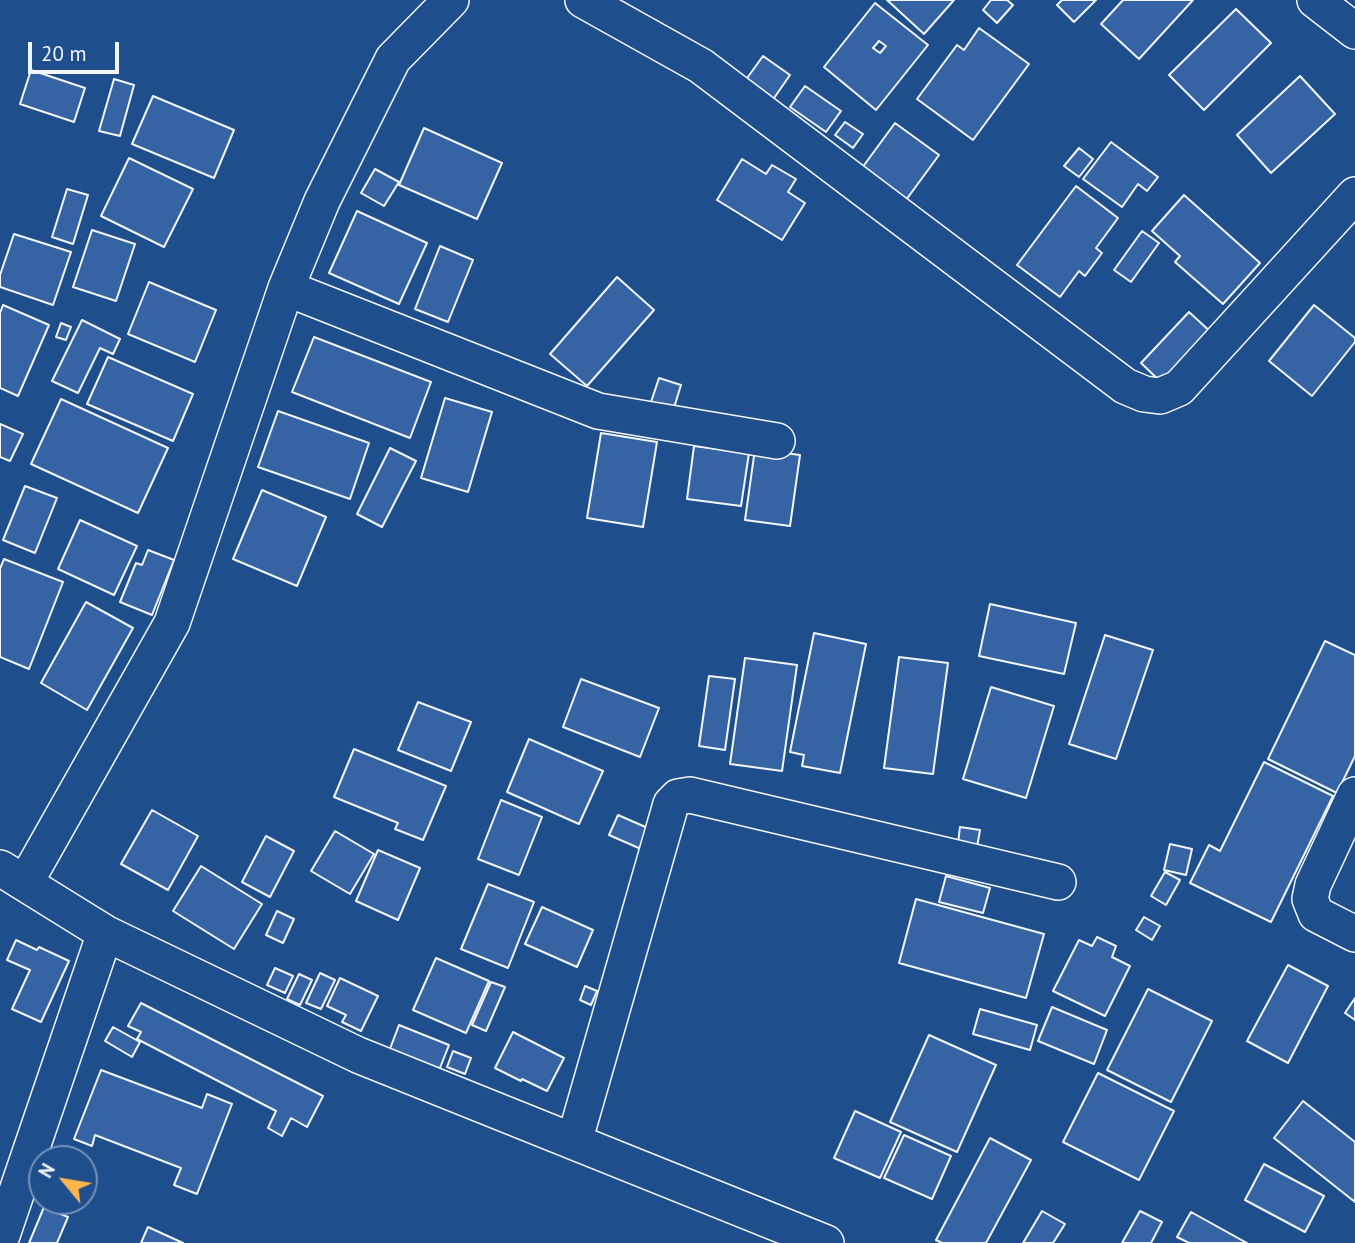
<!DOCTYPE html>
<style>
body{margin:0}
#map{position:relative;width:1355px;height:1243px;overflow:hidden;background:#1f4e8c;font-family:"PT Sans",sans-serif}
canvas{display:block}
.north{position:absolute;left:28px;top:1145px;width:70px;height:70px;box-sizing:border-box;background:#1f4e8c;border:2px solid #7391ba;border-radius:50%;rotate:300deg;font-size:19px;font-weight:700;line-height:28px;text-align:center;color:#f2f6ff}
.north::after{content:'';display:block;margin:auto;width:24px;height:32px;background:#ffb74d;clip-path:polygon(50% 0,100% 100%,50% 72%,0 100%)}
.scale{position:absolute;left:28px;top:42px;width:91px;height:32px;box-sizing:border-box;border:4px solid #f2f6ff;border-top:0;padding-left:9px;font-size:21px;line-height:24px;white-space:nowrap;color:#f2f6ff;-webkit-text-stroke:5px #1f4e8c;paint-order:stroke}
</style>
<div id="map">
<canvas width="1355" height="1243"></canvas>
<div class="north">N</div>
<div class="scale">20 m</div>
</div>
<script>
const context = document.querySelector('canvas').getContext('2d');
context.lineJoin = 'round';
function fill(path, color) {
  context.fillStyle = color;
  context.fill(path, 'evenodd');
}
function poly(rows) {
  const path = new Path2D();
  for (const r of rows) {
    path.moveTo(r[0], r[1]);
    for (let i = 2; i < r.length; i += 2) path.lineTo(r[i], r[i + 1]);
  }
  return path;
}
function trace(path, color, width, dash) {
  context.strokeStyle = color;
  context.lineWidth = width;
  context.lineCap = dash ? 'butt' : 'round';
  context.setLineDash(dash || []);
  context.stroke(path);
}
const building = poly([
 [887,0,954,0,924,34,887,0],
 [991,0,1007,0,1013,5,997,23,983,10,991,0],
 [1062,0,1096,0,1074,22,1057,5,1062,0],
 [1123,0,1193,0,1139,59,1101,24,1123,0],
 [875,3,928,45,876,110,824,67,875,3],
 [879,41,886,46,880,53,873,48,879,41],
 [1236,9,1271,43,1204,110,1169,75,1236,9],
 [979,28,1029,64,973,140,917,99,957,45,964,50,979,28],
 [763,56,790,75,772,101,745,81,763,56],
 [31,70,85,88,74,122,20,104,31,70],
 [1300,76,1335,114,1271,173,1237,135,1300,76],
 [114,79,134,85,120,136,99,131,114,79],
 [805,86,841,111,826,132,790,107,805,86],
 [153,96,234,130,214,178,132,144,153,96],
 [845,122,863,134,853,148,835,135,845,122],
 [895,123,939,155,906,200,862,168,895,123],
 [424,128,502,163,477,219,399,185,424,128],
 [1111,142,1158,177,1147,191,1138,184,1122,207,1083,179,1111,142],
 [1079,148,1093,159,1079,177,1064,166,1079,148],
 [129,158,193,189,164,247,101,216,129,158],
 [742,159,766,174,772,165,796,179,788,192,805,203,782,240,717,200,742,159],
 [375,169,399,182,384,206,361,193,375,169],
 [1076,186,1118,218,1096,248,1102,253,1085,276,1079,271,1060,297,1017,265,1076,186],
 [67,189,88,195,73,244,52,237,67,189],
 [1184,195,1260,263,1223,304,1175,262,1180,256,1152,231,1184,195],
 [357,211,427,243,399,304,329,273,357,211],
 [92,230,135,244,116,301,73,287,92,230],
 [1142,231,1159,243,1131,282,1114,270,1142,231],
 [14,234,71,252,53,305,0,287,0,275,14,234],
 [440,246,473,260,448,322,415,309,440,246],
 [617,277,654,310,587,386,550,354,617,277],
 [149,282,216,310,195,362,128,334,149,282],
 [3,305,49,325,18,396,0,388,0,313,3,305],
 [1314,305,1355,338,1355,342,1312,396,1269,361,1314,305],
 [1189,312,1214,335,1165,386,1141,363,1189,312],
 [82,320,120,339,113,354,100,348,78,393,52,381,82,320],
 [61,323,71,327,66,340,56,337,61,323],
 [314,337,431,382,410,438,292,392,314,337],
 [108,357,193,394,173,441,87,404,108,357],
 [659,378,681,385,673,411,650,405,659,378],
 [445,398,492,412,468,492,421,478,445,398],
 [61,399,168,448,138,513,31,464,61,399],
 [278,411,369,443,350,499,258,467,278,411],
 [0,424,23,434,10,461,0,457,0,424],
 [601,433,657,442,643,527,587,518,601,433],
 [694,446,749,453,741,506,687,499,694,446],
 [390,448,416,461,382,527,357,514,390,448],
 [755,449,800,455,790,526,745,520,755,449],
 [25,486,57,498,35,553,3,540,25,486],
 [262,490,326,517,297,586,233,559,262,490],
 [80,520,137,546,114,595,58,569,80,520],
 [148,550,174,560,152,615,120,602,136,563,142,565,148,550],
 [4,559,63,582,29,669,0,657,0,569,4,559],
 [86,602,133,628,87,710,41,683,86,602],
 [990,604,1076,623,1064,674,979,656,990,604],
 [814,633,866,644,840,773,802,766,804,755,790,752,814,633],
 [1105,635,1153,650,1116,759,1069,744,1105,635],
 [1325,641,1355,655,1355,756,1337,793,1268,759,1325,641],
 [899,657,948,663,933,774,884,768,899,657],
 [745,658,797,665,782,771,730,764,745,658],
 [709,676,735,679,725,750,699,746,709,676],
 [581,679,659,708,640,757,563,727,581,679],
 [991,687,1054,706,1026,798,963,779,991,687],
 [418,702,471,722,451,771,398,750,418,702],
 [529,739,603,771,579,824,507,792,529,739],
 [354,749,446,786,423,840,395,829,398,823,334,797,354,749],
 [1264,762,1333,796,1271,922,1190,883,1209,845,1220,851,1264,762],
 [501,800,542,817,519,875,478,859,501,800],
 [152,810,198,836,168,890,121,864,152,810],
 [618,815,650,829,641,849,609,835,618,815],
 [960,827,980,830,976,853,957,851,960,827],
 [335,831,374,854,350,894,311,871,335,831],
 [266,836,294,851,270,897,242,882,266,836],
 [1170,844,1192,849,1186,875,1164,870,1170,844],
 [378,850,420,868,398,920,356,901,378,850],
 [201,866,262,904,234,949,173,911,201,866],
 [1165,872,1180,880,1166,905,1151,896,1165,872],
 [946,876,990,888,983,913,939,902,946,876],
 [488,884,534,902,508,968,461,949,488,884],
 [916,899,1044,934,1026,998,899,963,916,899],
 [542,907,593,930,577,967,525,944,542,907],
 [277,911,294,919,283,943,266,935,277,911],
 [1144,917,1160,926,1152,940,1136,930,1144,917],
 [1097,937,1116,946,1112,957,1130,966,1105,1016,1053,991,1079,940,1092,946,1097,937],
 [16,940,37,950,39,947,69,961,41,1022,12,1009,30,970,7,960,16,940],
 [436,958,489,981,466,1033,413,1010,436,958],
 [1288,965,1328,986,1288,1063,1247,1041,1288,965],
 [275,968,293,976,285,993,267,985,275,968],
 [320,973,335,980,321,1009,306,1003,320,973],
 [299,974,312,980,300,1005,287,999,299,974],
 [340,978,378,996,361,1031,342,1022,346,1015,327,1006,340,978],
 [491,982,505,987,486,1031,472,1025,491,982],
 [585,986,597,991,591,1005,580,1000,585,986],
 [1148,989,1212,1021,1171,1102,1107,1070,1148,989],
 [1355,998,1355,1020,1345,1013,1355,998],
 [141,1003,323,1096,307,1127,291,1118,282,1136,268,1128,276,1111,137,1039,141,1032,128,1026,141,1003],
 [1052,1007,1107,1030,1094,1064,1038,1041,1052,1007],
 [980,1009,1037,1025,1030,1050,973,1034,980,1009],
 [399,1025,449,1045,438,1073,388,1054,399,1025],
 [113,1027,140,1042,132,1057,105,1041,113,1027],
 [513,1032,564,1058,547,1091,522,1079,521,1081,495,1068,513,1032],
 [929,1035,996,1065,957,1152,890,1122,929,1035],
 [453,1051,471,1058,465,1074,447,1067,453,1051],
 [101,1070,202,1108,207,1094,232,1104,197,1194,174,1185,181,1168,95,1135,92,1146,74,1139,101,1070],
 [1098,1073,1174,1111,1139,1180,1063,1142,1098,1073],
 [1303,1101,1355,1142,1355,1202,1274,1138,1303,1101],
 [855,1111,901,1132,880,1178,834,1158,855,1111],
 [904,1135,951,1156,932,1199,884,1178,904,1135],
 [990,1138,1031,1160,986,1243,942,1243,936,1240,990,1138],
 [1264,1164,1324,1196,1305,1232,1245,1200,1264,1164],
 [44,1207,68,1217,57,1243,29,1243,44,1207],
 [1042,1211,1065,1224,1053,1243,1023,1243,1042,1211],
 [1140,1211,1162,1222,1151,1243,1122,1243,1140,1211],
 [1191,1212,1247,1243,1189,1243,1177,1237,1191,1212],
 [148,1227,183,1243,141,1243,148,1227]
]);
const minor = poly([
 [583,0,701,66,1125,386,1144,394,1160,396,1179,388,1355,195],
 [1315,0,1355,31],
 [286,288,598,411,777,441],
 [1355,795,1313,885,1310,899,1316,914,1355,934],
 [0,868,105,933,358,1055,826,1243],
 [25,883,172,623,286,288,322,201,393,59,451,0],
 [574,1142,671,804,678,797,690,795,1058,882],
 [0,1241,105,933]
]);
fill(building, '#3563a3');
trace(building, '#f2f6ff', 2);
trace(minor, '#f2f6ff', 38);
trace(minor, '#1f4e8c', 35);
</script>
